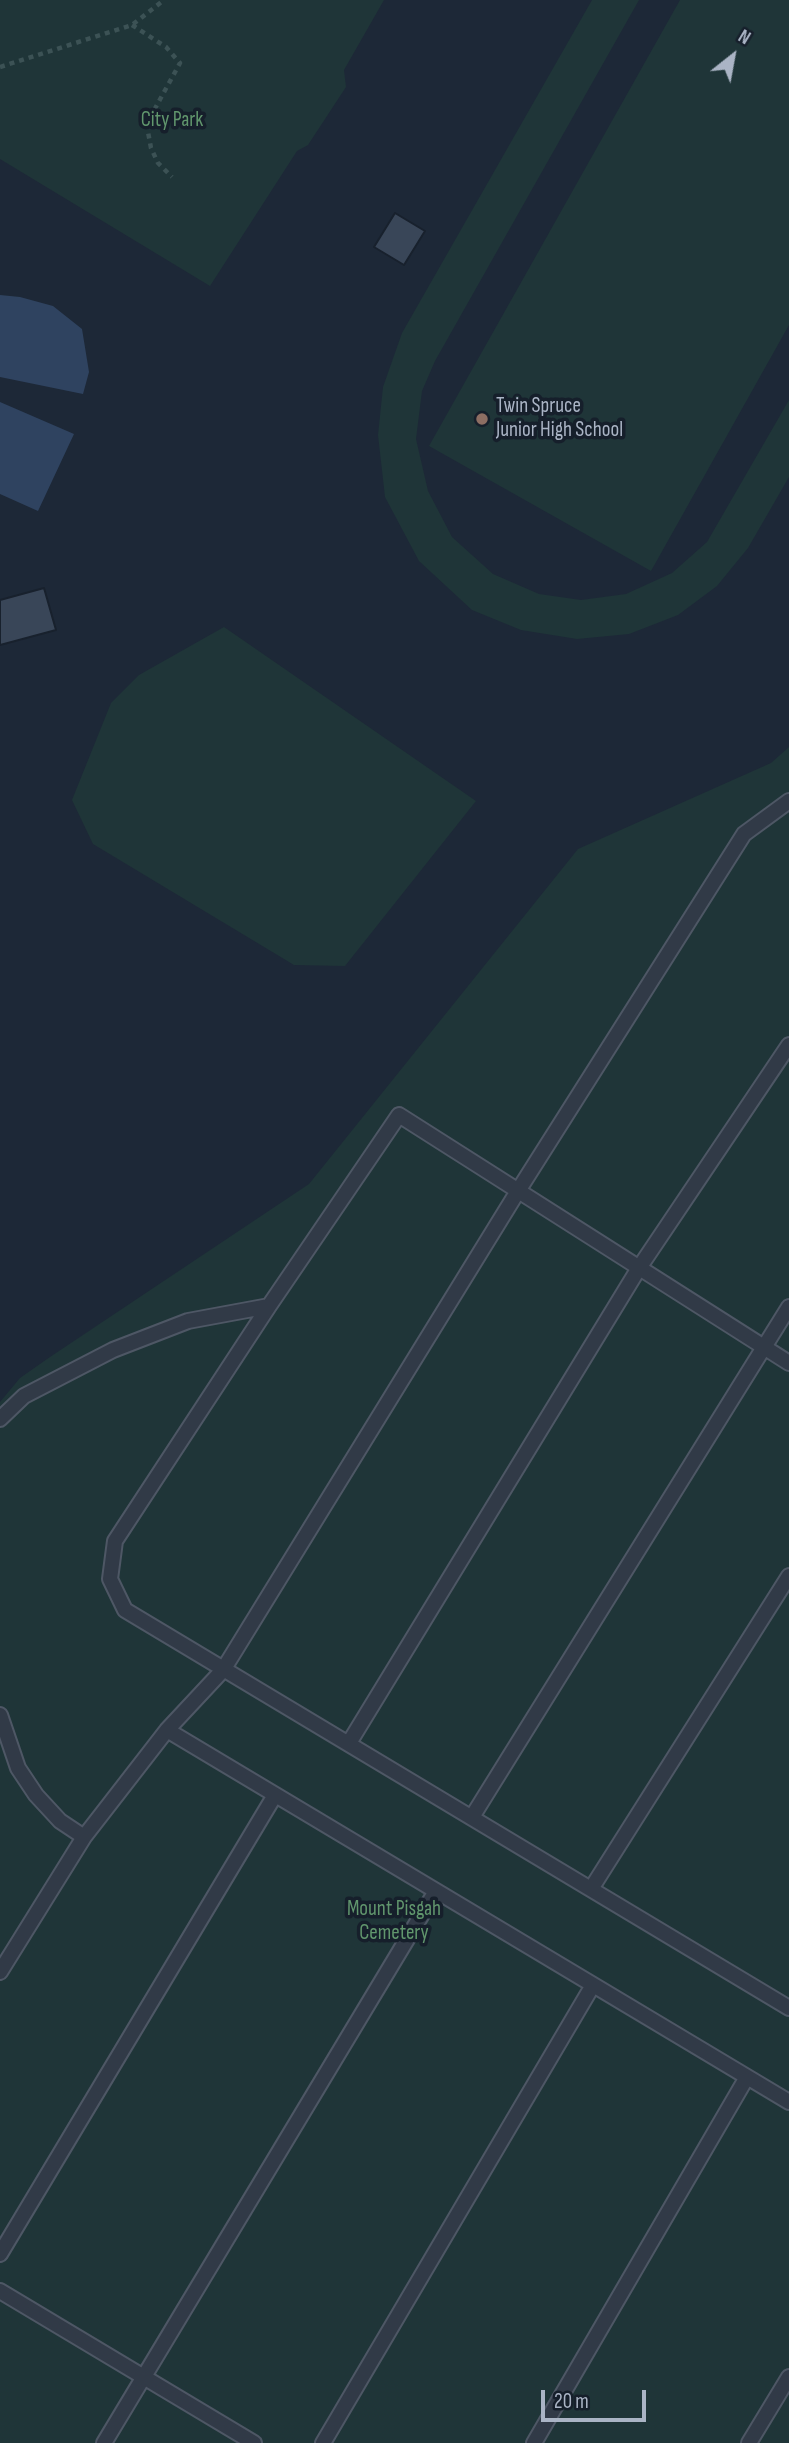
<!DOCTYPE html>
<style>
body{margin:0}
#map{position:relative;width:789px;height:2443px;overflow:hidden;background:#1d2837;font-family:"Sofia Sans Condensed",sans-serif}
canvas{display:block}
.north{position:absolute;left:698px;top:21px;width:70px;height:70px;-webkit-text-stroke:5px #161f2b;paint-order:stroke;rotate:31deg;font-size:19px;font-weight:700;line-height:28px;text-align:center;color:#aab4c5}
.north::after{content:'';display:block;margin:auto;width:24px;height:32px;background:#aab4c5;clip-path:polygon(50% 0,100% 100%,50% 72%,0 100%)}
.scale{position:absolute;left:541px;top:2390px;width:105px;height:32px;box-sizing:border-box;border:4px solid #aab4c5;border-top:0;padding-left:9px;font-size:21px;line-height:24px;white-space:nowrap;color:#aab4c5;-webkit-text-stroke:5px #161f2b;paint-order:stroke}
</style>
<div id="map">
<canvas width="789" height="2443"></canvas>
<div class="north">N</div>
<div class="scale">20 m</div>
</div>
<script>
const context = document.querySelector('canvas').getContext('2d');
context.lineJoin = 'round';
function fill(path, color) {
  context.fillStyle = color;
  context.fill(path, 'evenodd');
}
function poly(rows) {
  const path = new Path2D();
  for (const r of rows) {
    path.moveTo(r[0], r[1]);
    for (let i = 2; i < r.length; i += 2) path.lineTo(r[i], r[i + 1]);
  }
  return path;
}
function trace(path, color, width, dash) {
  context.strokeStyle = color;
  context.lineWidth = width;
  context.lineCap = dash ? 'butt' : 'round';
  context.setLineDash(dash || []);
  context.stroke(path);
}
function drawText(font, color, halo, rows, align = 'center') {
  context.font = font + ' "Sofia Sans Condensed",sans-serif';
  context.lineWidth = 7;
  context.setLineDash([]);
  context.textBaseline = 'middle';
  context.strokeStyle = halo;
  context.fillStyle = color;
  for (const [text, x, y, turn = 0] of rows) {
    context.save();
    context.translate(x, y);
    context.rotate((+turn || 0) * Math.PI / 180);
    context.textAlign = isNaN(turn) ? turn : align;
    if (halo) context.strokeText(text, 0, 0);
    context.fillText(text, 0, 0);
    context.restore();
  }
}
const green = poly([
 [0,0,384,0,344,70,346,87,308,145,297,151,210,286,0,159],
 [592,0,639,0,435,361,422,391,416,439,428,491,452,537,493,574,539,594,581,600,626,594,672,573,707,542,789,400,789,477,748,548,717,586,678,615,629,634,577,639,521,630,472,610,419,561,385,497,378,435,383,387,402,333],
 [680,0,789,0,789,325,651,571,429,446],
 [224,627,476,801,345,966,294,965,93,844,72,800,111,703,139,675],
 [789,747,789,2443,0,2443,0,1402,20,1378,50,1357,309,1184,578,849,771,763]
]);
const water = poly([
 [0,295,20,297,53,306,82,329,89,372,83,394,0,377],
 [0,402,74,434,38,511,0,494]
]);
const building = poly([
 [395,213,425,231,404,265,374,247,395,213],
 [44,588,56,630,0,645,0,600,44,588]
]);
const path = poly([
 [132,25,166,47,180,63,152,114,148,132,151,148,158,163,172,177],
 [0,67,132,25,164,0]
]);
const service = poly([
 [789,1363,399,1115,269,1306,115,1541,110,1579,125,1610,789,2008],
 [0,1419,24,1396,113,1350,188,1321,269,1306],
 [0,1715,18,1768,36,1795,60,1821,84,1837],
 [167,1730,789,2102],
 [349,1743,639,1268,789,1045],
 [472,1817,789,1307],
 [591,1889,789,1576],
 [0,1972,84,1837,167,1730,223,1670,518,1191,744,834,789,801],
 [0,2254,275,1795],
 [0,2291,254,2443],
 [104,2443,436,1891],
 [323,2443,593,1985],
 [534,2443,747,2077],
 [749,2443,789,2377]
]);
const markers = [
 [482,419,7,"#8d6e63"]
];
const parkNames = [
 ["City Park",172,121],
 ["Mount Pisgah",394,1910],
 ["Cemetery",394,1934]
];
const poiNames = [
 ["Twin Spruce",496,407],
 ["Junior High School",496,431]
];
fill(green, '#1f3538');
fill(water, '#2f4360');
fill(building, '#394658');
trace(building, '#18212d', 2);
trace(service, '#4e5765', 18);
trace(path, '#3c5255', 4.5, [5, 5]);
trace(service, '#313a47', 14);
for (const [x, y, r, color] of markers) {
  const dot = new Path2D();
  dot.arc(x, y, r, 0, 2 * Math.PI);
  context.fillStyle = color;
  context.fill(dot);
  trace(dot, '#161f2b', 2.5);
}
drawText('21px', '#61966d', '#161f2b', parkNames);
drawText('21px', '#aab4c5', '#161f2b', poiNames, 'left');
</script>
